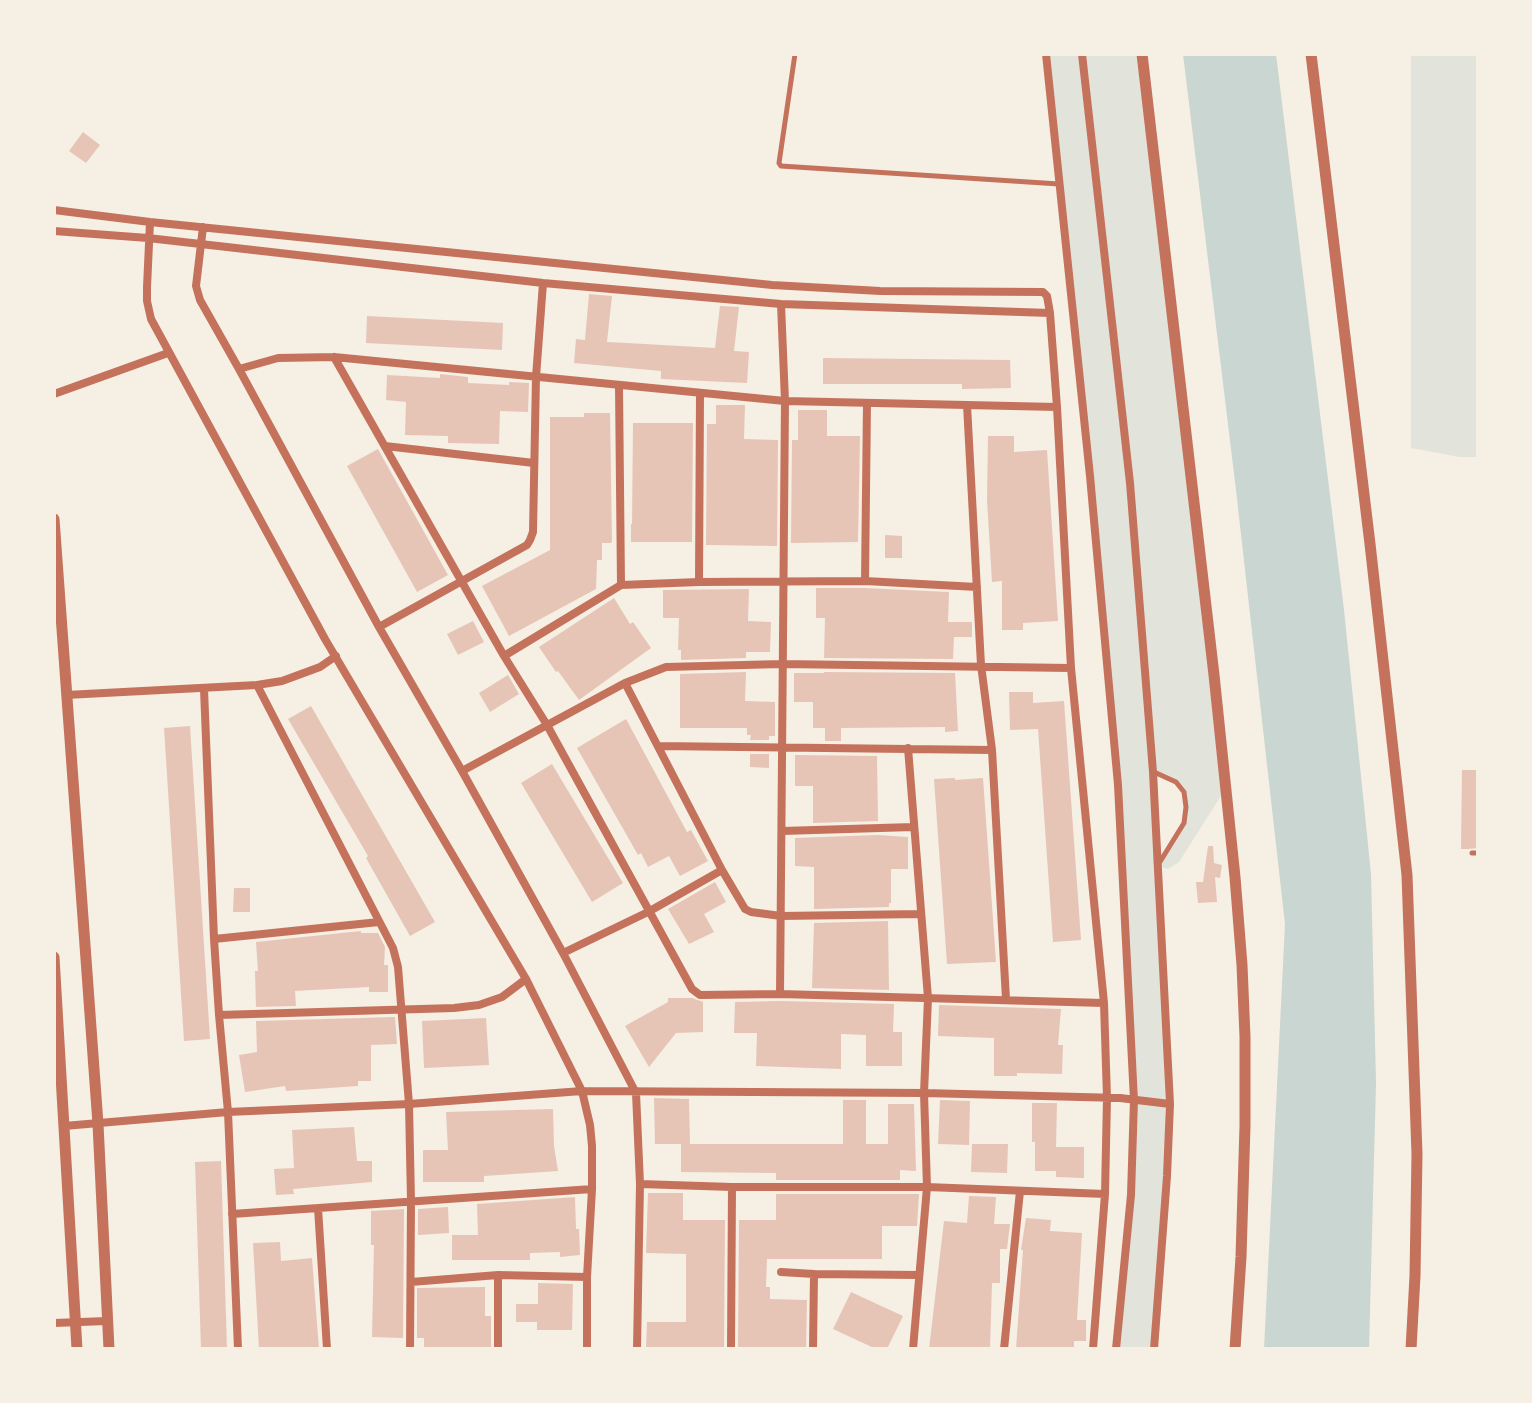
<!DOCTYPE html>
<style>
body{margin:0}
#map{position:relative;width:1532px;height:1403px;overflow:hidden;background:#f6efe4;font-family:"PT Sans Narrow",sans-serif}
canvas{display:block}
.frame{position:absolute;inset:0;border:56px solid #f6efe4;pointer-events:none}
</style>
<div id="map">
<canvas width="1532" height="1403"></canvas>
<div class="frame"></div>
</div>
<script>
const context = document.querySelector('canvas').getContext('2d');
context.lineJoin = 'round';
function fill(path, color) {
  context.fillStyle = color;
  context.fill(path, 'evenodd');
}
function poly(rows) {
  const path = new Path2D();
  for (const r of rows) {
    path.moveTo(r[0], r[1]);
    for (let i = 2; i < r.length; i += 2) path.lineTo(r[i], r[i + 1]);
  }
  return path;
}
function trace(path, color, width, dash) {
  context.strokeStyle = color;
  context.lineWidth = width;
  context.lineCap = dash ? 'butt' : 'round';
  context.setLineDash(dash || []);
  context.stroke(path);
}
const green = poly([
 [1046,54,1141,54,1198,528,1226,788,1179,862,1168,869,1157,866,1184,823,1186,807,1184,792,1176,782,1153,772,1142,644,1161,936,1167,1176,1154,1349,1116,1349,1131,1195,1138,1095,1118,785,1082,395],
 [1411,54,1478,54,1478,457,1459,457,1411,448]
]);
const water = poly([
 [1183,54,1276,54,1344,610,1371,874,1376,1083,1369,1349,1264,1349,1285,924,1236,490]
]);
const building = poly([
 [83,132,100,145,86,163,69,151],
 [589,294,612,296,607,342,627,343,715,348,720,306,739,307,734,351,749,352,747,383,661,379,661,371,574,363,576,339,585,340],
 [367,316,503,323,502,350,366,343],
 [823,358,1010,360,1011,388,962,389,962,384,823,384],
 [440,374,468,377,468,383,509,385,509,382,529,383,528,412,500,411,499,444,448,443,448,436,405,435,406,402,386,400,387,375,440,378],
 [716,405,745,405,744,439,778,440,777,546,706,545,707,424,716,424],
 [798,410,827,410,827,436,860,436,858,542,791,543,792,440,798,440],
 [584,413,610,413,612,541,611,543,602,543,602,560,597,560,596,589,509,636,482,586,550,550,550,417,584,417],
 [633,423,693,423,692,542,631,542,631,524,632,524],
 [988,436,1014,436,1014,452,1047,450,1058,621,1023,623,1023,630,1002,630,1002,581,992,582,987,500],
 [378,449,448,575,417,592,347,466],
 [885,535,902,536,902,558,885,558],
 [816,588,865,588,949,592,948,622,972,622,972,637,954,637,953,659,824,658,825,618,816,618],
 [749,589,748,621,771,622,770,652,746,652,746,658,681,660,681,650,678,650,679,618,663,618,663,590],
 [614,598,630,624,633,622,651,648,579,700,558,671,556,672,539,647],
 [473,621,484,642,458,655,447,634],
 [746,672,745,701,775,702,775,736,769,736,769,740,750,740,751,735,747,735,747,728,680,728,680,674],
 [824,672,955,673,958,731,945,732,945,727,841,728,841,741,825,741,825,728,813,728,813,702,794,702,794,673,824,673],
 [508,675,519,694,490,712,479,693],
 [1009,692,1033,692,1033,703,1064,701,1081,940,1053,942,1038,729,1010,730],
 [311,706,435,922,410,936,366,858,368,856,288,719],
 [626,719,687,832,691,830,708,861,680,876,669,856,648,867,641,853,638,855,577,748],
 [190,726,210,1039,184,1041,164,728],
 [750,754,769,754,769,768,750,767],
 [795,755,877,756,878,821,813,823,813,786,795,786],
 [552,764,623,883,592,902,521,783],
 [1462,770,1478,770,1478,848,1468,849,1461,849],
 [955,778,955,780,983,778,996,962,947,964,934,779],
 [878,835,908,837,908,869,891,869,891,903,889,903,889,907,814,909,814,867,795,866,795,838],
 [1208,846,1213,846,1214,863,1222,865,1220,878,1215,877,1217,902,1198,903,1196,882,1203,882],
 [715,882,726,902,704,914,714,932,689,944,668,909],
 [234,888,250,888,250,912,233,912],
 [888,921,889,990,812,988,814,923],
 [361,931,361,933,378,933,385,947,384,965,388,965,388,992,369,992,369,987,295,991,296,1006,256,1007,255,971,258,971,256,942],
 [668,998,692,998,703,1002,703,1032,676,1033,649,1067,625,1026,668,1002],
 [780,1001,894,1004,893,1032,902,1032,902,1066,866,1066,866,1035,841,1034,841,1069,756,1066,757,1033,734,1033,735,1002],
 [939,1005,1061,1009,1058,1045,1063,1045,1062,1074,1017,1073,1017,1076,994,1076,994,1038,938,1036],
 [395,1017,397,1044,371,1045,371,1081,358,1081,358,1086,286,1091,285,1086,245,1092,239,1055,257,1052,256,1021],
 [486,1018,489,1065,424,1068,422,1021],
 [654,1098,689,1099,690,1144,843,1144,843,1100,866,1100,866,1144,888,1144,888,1104,914,1104,916,1171,900,1170,900,1180,776,1180,776,1173,681,1172,681,1144,655,1144],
 [940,1100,970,1101,969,1145,938,1144],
 [1032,1103,1057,1103,1056,1147,1084,1147,1084,1178,1056,1177,1056,1171,1035,1171,1035,1142,1032,1142],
 [553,1109,554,1146,558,1171,484,1176,484,1182,423,1182,423,1150,448,1150,446,1112],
 [354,1127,357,1161,372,1161,372,1182,293,1189,294,1194,276,1195,274,1169,294,1168,292,1130],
 [972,1144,1008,1144,1007,1173,971,1172],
 [221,1161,227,1349,201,1349,195,1162],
 [648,1193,683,1193,683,1220,725,1220,724,1349,646,1349,647,1322,686,1322,686,1254,646,1253],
 [776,1194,919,1194,917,1226,882,1226,882,1259,767,1259,766,1287,770,1287,770,1299,807,1300,806,1349,738,1349,739,1220,776,1220],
 [969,1196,996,1197,994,1224,1010,1224,1007,1249,1000,1249,1000,1283,992,1283,990,1349,929,1349,944,1221,967,1223],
 [575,1197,576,1229,579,1229,580,1255,560,1257,560,1252,530,1253,530,1260,452,1260,452,1235,478,1235,477,1204],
 [448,1207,449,1233,418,1235,418,1209],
 [404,1209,403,1338,372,1337,374,1245,371,1245,371,1211],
 [1026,1218,1051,1220,1050,1231,1082,1233,1077,1320,1086,1320,1086,1341,1074,1341,1074,1349,1016,1349,1023,1250,1021,1250],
 [280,1242,281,1261,312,1258,319,1349,259,1349,253,1243],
 [538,1283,573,1284,572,1330,537,1330,537,1322,516,1322,516,1304,538,1304],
 [485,1287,485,1316,491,1316,491,1349,424,1349,424,1338,417,1338,417,1288],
 [851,1292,903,1316,887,1349,876,1349,833,1329]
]);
const service = poly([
 [795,54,779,163,781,166,1059,184],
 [1154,772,1176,782,1184,792,1186,807,1184,823,1158,865],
 [1472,853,1478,853]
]);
const minor = poly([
 [1046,54,1090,476,1118,785,1134,1100,1131,1195,1116,1349],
 [1082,54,1130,483,1153,772,1170,1104,1167,1176,1154,1349],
 [54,210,150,222,772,285,880,291,1043,292,1047,296,1050,313,1057,407],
 [150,222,147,287,147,301,151,319,325,639,526,979,582,1091,590,1125,592,1146,592,1189,587,1277,587,1349],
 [203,227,196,286,200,300,239,369,379,627,462,771,563,953,636,1093,640,1184,637,1349],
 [54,231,148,238,543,283,781,304,1050,313],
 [334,357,504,656,547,725,692,989,700,995,780,994,1104,1003],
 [239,369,278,358,334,357,785,401,1057,407,1071,668,1104,1003,1107,1098,1105,1194,1093,1349],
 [619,386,621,585],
 [54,394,168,353],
 [967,405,981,665,992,750,1006,999],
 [385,446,534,463],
 [865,581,867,403],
 [699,582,700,394],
 [379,627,527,545,530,540,533,532,536,377,543,283],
 [504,656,621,585,699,582,865,581,977,587],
 [625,683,722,870,745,909,751,912,781,916,920,914],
 [257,685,282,681,320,667,336,656],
 [204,689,214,939,219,1015,228,1112,238,1349],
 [66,695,257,685,393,948,398,967,409,1104,411,1201,410,1349],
 [658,746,992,750],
 [908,748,928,998,924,1093,927,1187,913,1349],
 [462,771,625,683,666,667,782,664,1071,668],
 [782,831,913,827],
 [214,939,379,922],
 [563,953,648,912,722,870],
 [780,994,785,401,781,304],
 [219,1015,454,1008,479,1005,502,997,526,979],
 [64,1126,228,1112,409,1104,582,1091,924,1093,1120,1098,1170,1104],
 [640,1184,732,1187,927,1187,1105,1194],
 [318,1208,327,1349],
 [232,1214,592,1189],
 [781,1272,814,1274],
 [498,1275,498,1349],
 [411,1282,498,1275,587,1277],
 [54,1323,107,1321],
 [731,1349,732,1187],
 [813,1349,814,1274,919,1275],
 [1004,1349,1020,1191]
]);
const tertiary = poly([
 [1142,54,1214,675,1235,877,1242,965,1245,1037,1245,1126,1241,1257,1235,1349],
 [1311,54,1370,544,1407,875,1417,1154,1415,1276,1411,1349],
 [54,519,98,1124,109,1349],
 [54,957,77,1349]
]);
fill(green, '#e2e4dc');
fill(water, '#c9d6d2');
fill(building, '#e6c5b7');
trace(service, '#c5725c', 5);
trace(minor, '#c5725c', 8);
trace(tertiary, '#c5725c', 11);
</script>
